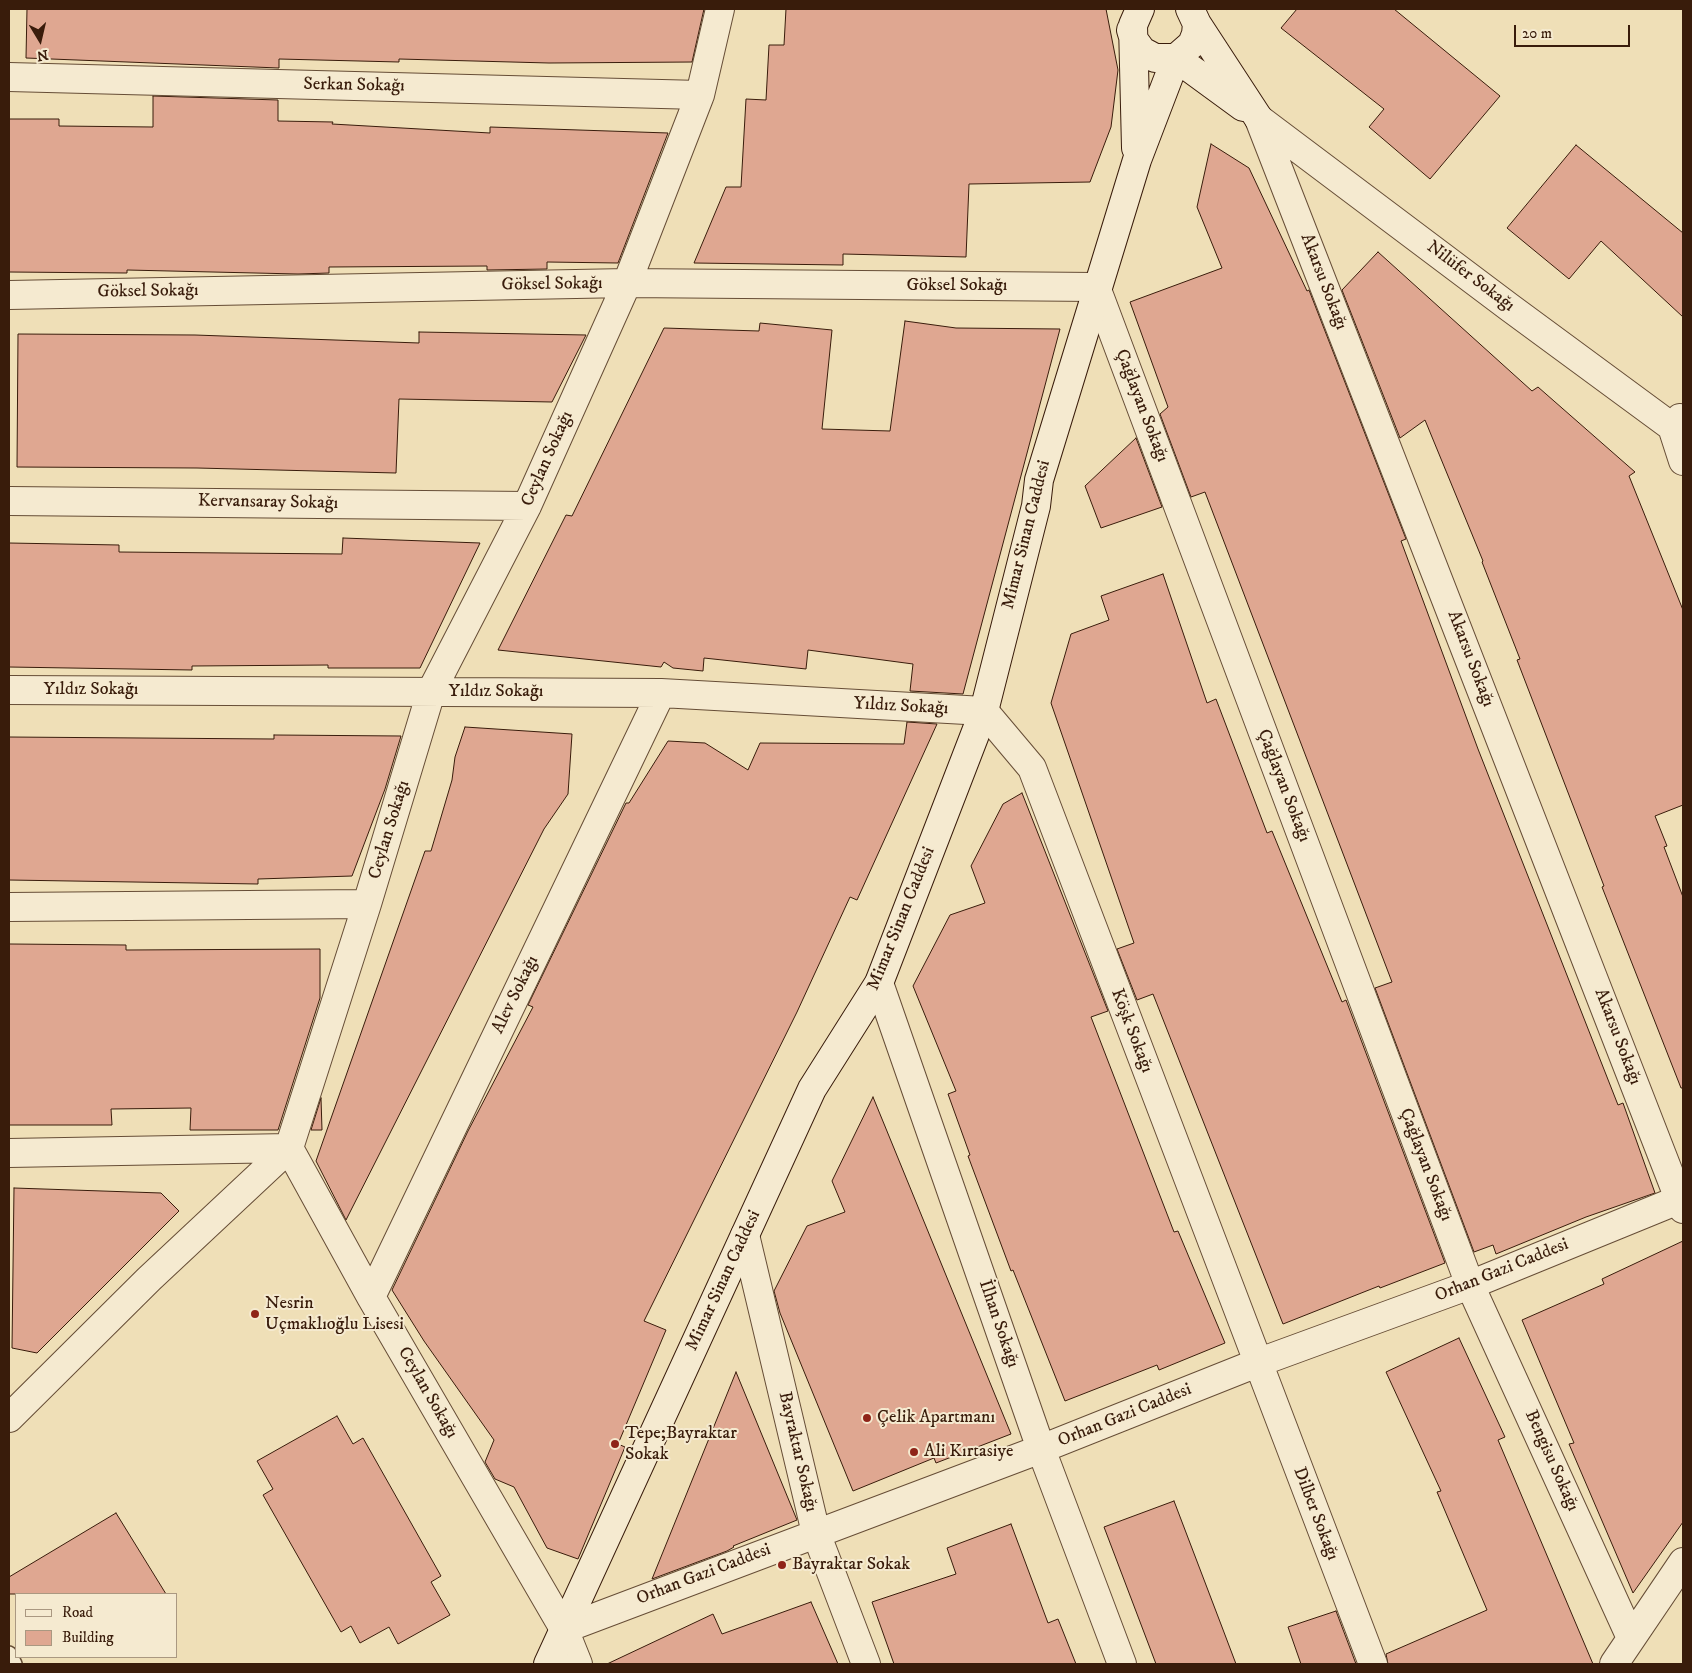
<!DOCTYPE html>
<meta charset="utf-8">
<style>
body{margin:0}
#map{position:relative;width:1692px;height:1673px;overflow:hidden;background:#efdfb7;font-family:"IM FELL DW Pica",serif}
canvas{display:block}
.frame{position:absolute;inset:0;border:10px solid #391c0b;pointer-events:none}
.legend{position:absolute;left:15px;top:1593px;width:162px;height:65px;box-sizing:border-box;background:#f5ead0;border:1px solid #aa9881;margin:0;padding:6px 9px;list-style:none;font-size:15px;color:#391c0b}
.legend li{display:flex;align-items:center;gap:10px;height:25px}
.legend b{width:25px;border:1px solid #aa9881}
.north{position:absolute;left:15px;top:15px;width:50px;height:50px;-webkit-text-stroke:4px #f5ead0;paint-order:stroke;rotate:171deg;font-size:14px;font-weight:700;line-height:20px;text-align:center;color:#391c0b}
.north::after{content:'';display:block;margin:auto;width:18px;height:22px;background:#391c0b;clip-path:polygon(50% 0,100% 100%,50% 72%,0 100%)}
.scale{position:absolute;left:1514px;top:25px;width:116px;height:22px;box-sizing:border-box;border:2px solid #391c0b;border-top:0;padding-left:6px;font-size:15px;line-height:18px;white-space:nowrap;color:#391c0b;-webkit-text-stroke:4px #f5ead0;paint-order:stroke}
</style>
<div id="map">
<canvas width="1692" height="1673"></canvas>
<div class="frame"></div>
<ul class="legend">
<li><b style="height:6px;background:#f5ead0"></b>Road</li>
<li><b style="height:14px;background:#dfa791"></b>Building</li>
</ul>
<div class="north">N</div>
<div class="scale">20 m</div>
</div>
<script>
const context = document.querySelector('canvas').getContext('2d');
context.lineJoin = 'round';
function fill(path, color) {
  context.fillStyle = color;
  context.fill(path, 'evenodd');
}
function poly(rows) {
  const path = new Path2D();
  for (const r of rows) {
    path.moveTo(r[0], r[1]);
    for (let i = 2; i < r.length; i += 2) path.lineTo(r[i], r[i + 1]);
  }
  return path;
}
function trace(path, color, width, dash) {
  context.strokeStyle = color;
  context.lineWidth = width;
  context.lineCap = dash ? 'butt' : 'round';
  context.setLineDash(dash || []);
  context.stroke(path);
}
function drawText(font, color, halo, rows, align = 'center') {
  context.font = font + ' "IM FELL DW Pica",serif';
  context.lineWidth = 4;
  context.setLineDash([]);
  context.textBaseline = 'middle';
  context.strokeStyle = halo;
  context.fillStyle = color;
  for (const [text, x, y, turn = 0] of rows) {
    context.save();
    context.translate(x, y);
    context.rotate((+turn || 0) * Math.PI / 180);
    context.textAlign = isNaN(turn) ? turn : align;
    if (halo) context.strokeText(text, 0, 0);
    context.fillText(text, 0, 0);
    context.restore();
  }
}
const building = poly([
 [27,9,704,9,692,62,549,63,399,59,399,62,279,59,279,68,26,58,27,9],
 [786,9,1106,9,1118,70,1111,127,1090,182,969,184,966,257,843,254,843,265,694,263,726,187,741,187,746,99,766,100,769,45,784,45,786,9],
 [1297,9,1394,9,1500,96,1430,179,1369,127,1384,109,1281,28,1297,9],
 [153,96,278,100,278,121,333,122,332,124,490,133,490,127,668,133,618,263,547,262,547,269,487,270,487,266,329,267,329,273,298,274,127,270,127,273,9,272,9,119,59,119,59,126,153,127,153,96],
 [1211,144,1249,168,1307,291,1309,290,1406,539,1401,541,1478,749,1618,1105,1623,1103,1655,1193,1586,1217,1496,1254,1493,1245,1474,1252,1375,988,1392,982,1205,492,1191,497,1160,414,1168,407,1130,302,1222,268,1197,207,1211,144],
 [1576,145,1683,233,1683,317,1601,241,1569,279,1507,228,1576,145],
 [1378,252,1532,391,1538,387,1635,472,1629,476,1683,610,1683,805,1655,816,1667,846,1664,847,1683,897,1683,1088,1681,1088,1602,887,1604,886,1517,660,1520,659,1482,562,1483,561,1425,420,1400,438,1342,290,1378,252],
 [905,321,956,328,1060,329,963,694,910,691,913,664,808,650,806,669,704,658,703,671,673,668,664,662,661,667,498,650,566,515,572,516,664,328,759,331,760,323,832,330,822,429,890,431,905,321],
 [419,332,586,335,552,402,399,399,396,473,197,468,17,467,18,334,195,335,419,343,419,332],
 [1136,438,1162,507,1101,528,1085,486,1136,438],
 [343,538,480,543,420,668,328,668,328,665,192,666,192,670,9,667,9,543,119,545,119,552,342,554,343,538],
 [1163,574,1207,703,1216,699,1267,833,1272,831,1342,1002,1346,1000,1445,1263,1380,1288,1379,1286,1283,1324,1153,994,1137,1000,1117,949,1134,943,1051,703,1071,634,1109,620,1101,596,1163,574],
 [907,722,937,724,857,900,850,897,797,1012,644,1321,666,1330,618,1444,625,1447,578,1559,547,1548,514,1487,495,1479,485,1462,494,1440,424,1341,392,1290,468,1131,533,1007,528,1005,626,803,629,803,668,741,705,743,748,770,760,743,904,744,907,722],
 [465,727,572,734,568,794,544,829,346,1220,316,1161,425,851,431,851,452,780,455,757,465,727],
 [274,735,401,736,385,789,352,876,258,879,258,884,9,880,9,737,274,739,274,735],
 [1022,793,1108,1011,1091,1017,1174,1232,1178,1231,1225,1343,1159,1370,1157,1365,1065,1401,1013,1270,1011,1271,968,1156,970,1155,948,1094,956,1091,913,986,950,915,985,903,971,866,1003,804,1022,793],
 [9,944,126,945,126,950,320,949,320,998,278,1130,190,1130,191,1108,111,1109,112,1125,9,1125,9,944],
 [873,1097,1011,1434,936,1463,934,1458,853,1491,780,1313,774,1291,807,1226,845,1212,832,1181,873,1097],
 [321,1098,322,1130,311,1130,321,1098],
 [14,1188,161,1193,179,1211,37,1353,12,1348,14,1188],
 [1683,1241,1683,1522,1633,1593,1569,1444,1574,1443,1522,1320,1604,1284,1602,1279,1683,1241],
 [1459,1338,1505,1437,1498,1440,1593,1664,1388,1664,1386,1654,1487,1610,1437,1492,1441,1491,1386,1372,1459,1338],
 [736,1372,797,1520,733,1546,734,1547,727,1551,652,1579,736,1372],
 [337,1416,353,1444,363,1438,441,1576,431,1582,450,1615,398,1644,389,1627,360,1643,351,1626,341,1632,263,1495,273,1489,257,1461,337,1416],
 [1174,1501,1222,1627,1236,1664,1156,1664,1104,1527,1174,1501],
 [116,1513,166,1594,9,1594,9,1577,116,1513],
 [1011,1524,1048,1623,1058,1619,1076,1664,894,1664,872,1602,956,1574,947,1548,1011,1524],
 [811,1602,838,1664,607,1664,713,1614,722,1634,811,1602],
 [1336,1611,1356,1664,1301,1664,1288,1627,1336,1611]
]);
const lane = poly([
 [9,1654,14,1664]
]);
const street = poly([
 [9,77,700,95],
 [1259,119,1683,1209],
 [1259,119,1509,307,1672,427,1683,432],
 [9,295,627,283,1096,287,1470,1285,1631,1638],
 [1680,418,1672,427,1683,461],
 [9,501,527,506],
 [9,690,661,693,984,711,1032,768,1373,1664],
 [9,907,367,904],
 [879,983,1041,1449,1122,1664],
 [9,1153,289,1148],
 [745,1235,816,1533,866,1664],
 [371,1297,661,693],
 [9,1418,149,1279,289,1148],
 [564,1629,1041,1449,1257,1363,1470,1285,1683,1198],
 [578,1664,564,1629,371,1297,289,1148,367,904,431,692,527,506,627,283,700,95,720,9],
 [1614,1664,1683,1562]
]);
const secondary = poly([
 [1197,24,1259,119],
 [1131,30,1134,40,1142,51,1155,58,1176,58,1192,44,1196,34,1197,24,1190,9],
 [1176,58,1243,107],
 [1136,148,1133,25,1140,9],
 [548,1664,812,1089,879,983,984,711,1036,506,1039,480,1137,160,1176,58]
]);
const markers = [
 [255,1314,5,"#8f2418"],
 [867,1418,5,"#8f2418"],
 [615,1444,5,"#8f2418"],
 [914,1452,5,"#8f2418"],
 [782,1565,5,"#8f2418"]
];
const streetNames = [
 ["Serkan Sokağı",354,86,1],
 ["Nilüfer Sokağı",1470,277,37],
 ["Akarsu Sokağı",1323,282,69],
 ["Göksel Sokağı",552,285,-1],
 ["Göksel Sokağı",957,286],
 ["Göksel Sokağı",148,292,-1],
 ["Çağlayan Sokağı",1141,406,69],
 ["Ceylan Sokağı",548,459,-66],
 ["Kervansaray Sokağı",268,503,1],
 ["Mimar Sinan Caddesi",1027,535,-76],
 ["Akarsu Sokağı",1470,659,69],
 ["Yıldız Sokağı",91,690],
 ["Yıldız Sokağı",496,692],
 ["Yıldız Sokağı",901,707,3],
 ["Çağlayan Sokağı",1283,786,69],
 ["Ceylan Sokağı",390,830,-73],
 ["Mimar Sinan Caddesi",902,919,-68],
 ["Alev Sokağı",516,995,-64],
 ["Köşk Sokağı",1131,1031,69],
 ["Akarsu Sokağı",1617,1037,69],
 ["Çağlayan Sokağı",1425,1165,69],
 ["Orhan Gazi Caddesi",1502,1271,-22],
 ["Mimar Sinan Caddesi",724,1281,-65],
 ["İlhan Sokağı",998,1324,71],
 ["Ceylan Sokağı",427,1393,60],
 ["Orhan Gazi Caddesi",1125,1416,-22],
 ["Bayraktar Sokağı",797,1452,77],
 ["Bengisu Sokağı",1551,1461,66],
 ["Dilber Sokağı",1315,1514,69],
 ["Orhan Gazi Caddesi",704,1575,-21]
];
const poiNames = [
 ["Nesrin",265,1304],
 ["Uçmaklıoğlu Lisesi",265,1325],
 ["Çelik Apartmanı",877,1418],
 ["Tepe;Bayraktar",625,1434],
 ["Sokak",625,1455],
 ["Ali Kırtasiye",924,1452],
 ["Bayraktar Sokak",792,1565]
];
fill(building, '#dfa791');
trace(building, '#391c0b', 1);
trace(lane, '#664d36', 18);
trace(street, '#664d36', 30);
trace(secondary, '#391c0b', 30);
trace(lane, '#f5ead0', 15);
trace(street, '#f5ead0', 28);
trace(secondary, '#f5ead0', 28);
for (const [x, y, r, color] of markers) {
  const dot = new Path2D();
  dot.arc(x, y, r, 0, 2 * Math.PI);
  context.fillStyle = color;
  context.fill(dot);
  trace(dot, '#f5ead0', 2);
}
drawText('18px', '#391c0b', '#f5ead0', streetNames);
drawText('18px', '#391c0b', '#f5ead0', poiNames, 'left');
</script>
